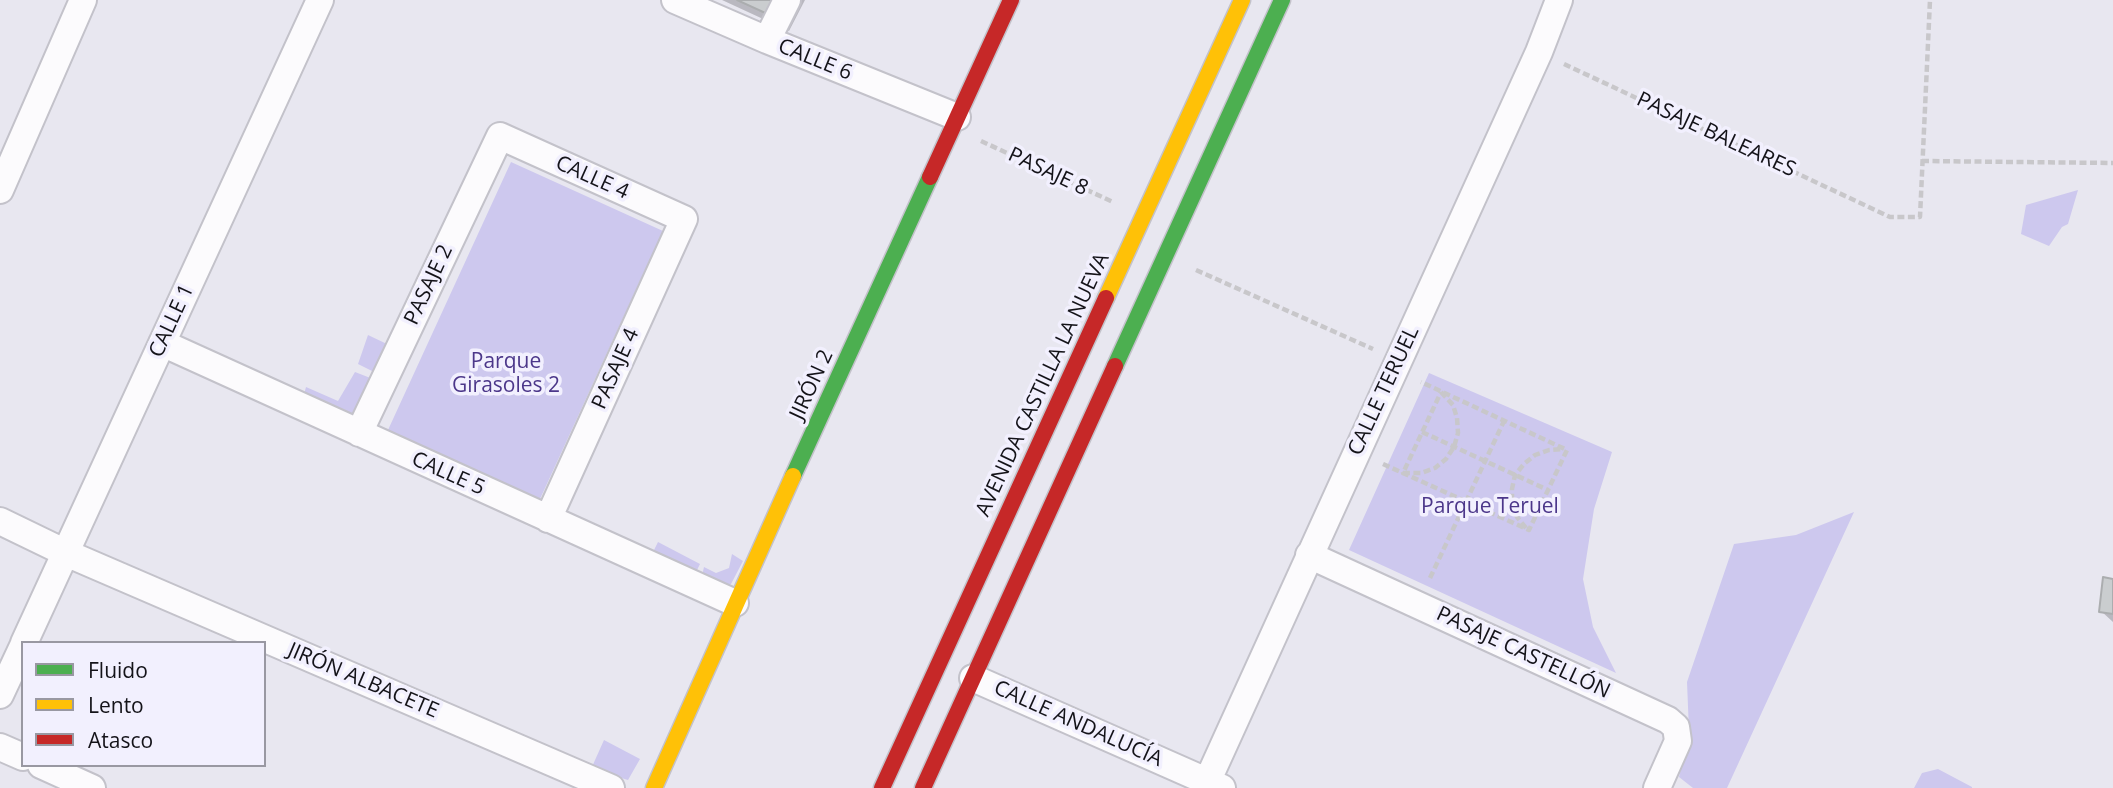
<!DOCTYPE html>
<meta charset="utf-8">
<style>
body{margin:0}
#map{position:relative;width:2113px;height:788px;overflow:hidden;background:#e8e7f0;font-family:"Open Sans",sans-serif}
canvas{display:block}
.legend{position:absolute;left:21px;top:641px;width:245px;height:126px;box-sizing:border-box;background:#f2f0fe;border:2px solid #9998a2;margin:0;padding:9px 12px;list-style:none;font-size:21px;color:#141319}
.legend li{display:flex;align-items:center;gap:14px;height:35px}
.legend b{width:35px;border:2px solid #9998a2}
</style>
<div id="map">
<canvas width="2113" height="788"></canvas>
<ul class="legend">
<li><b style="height:9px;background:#4caf50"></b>Fluido</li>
<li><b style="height:9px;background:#ffc107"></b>Lento</li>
<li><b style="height:9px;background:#c62828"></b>Atasco</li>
</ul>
</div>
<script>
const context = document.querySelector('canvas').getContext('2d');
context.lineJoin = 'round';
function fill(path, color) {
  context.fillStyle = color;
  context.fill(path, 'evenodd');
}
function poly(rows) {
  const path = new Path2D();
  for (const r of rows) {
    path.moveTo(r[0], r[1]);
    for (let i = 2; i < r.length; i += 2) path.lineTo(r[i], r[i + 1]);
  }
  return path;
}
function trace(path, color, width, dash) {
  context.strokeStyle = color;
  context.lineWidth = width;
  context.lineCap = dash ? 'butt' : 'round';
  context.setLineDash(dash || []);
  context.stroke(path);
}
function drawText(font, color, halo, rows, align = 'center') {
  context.font = font + ' "Open Sans",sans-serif';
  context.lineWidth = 7;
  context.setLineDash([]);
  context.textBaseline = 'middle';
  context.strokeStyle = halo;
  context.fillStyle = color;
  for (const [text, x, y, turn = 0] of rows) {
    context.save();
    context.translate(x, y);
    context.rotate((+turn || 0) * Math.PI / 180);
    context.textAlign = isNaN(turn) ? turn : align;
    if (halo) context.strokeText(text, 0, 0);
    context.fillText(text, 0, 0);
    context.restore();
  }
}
const green = poly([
 [511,162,663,231,540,499,388,430],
 [2078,190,2068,224,2062,227,2049,246,2021,234,2026,205],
 [368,335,389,345,376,373,358,364],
 [355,372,373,379,355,421,303,398,306,387,338,401],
 [1429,373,1612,452,1594,509,1583,579,1593,627,1616,673,1349,550],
 [1854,512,1727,788,1693,788,1679,777,1689,731,1687,682,1734,544,1796,535],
 [658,542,700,564,693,578,652,554],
 [732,554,743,561,731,584,719,587,701,580,704,567,716,573,729,568],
 [604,740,640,759,628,780,591,769],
 [1938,769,1972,787,1972,788,1914,788,1922,773]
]);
const shadow = poly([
 [722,0,805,0,789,31],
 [2113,580,2113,622,2101,611]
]);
const building = poly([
 [737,0,783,0,774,17,737,0],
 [2103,577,2113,579,2113,614,2099,612,2103,577]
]);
const path = poly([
 [1564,64,1890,217,1920,217,1930,0],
 [981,141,1113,202],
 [1922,161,2113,163],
 [1196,270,1373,349],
 [1441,392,1453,405,1457,418,1458,433,1454,447,1446,459,1435,468,1421,473,1403,473,1441,392],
 [1422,432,1548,490],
 [1383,464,1529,530,1567,450,1421,382],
 [1526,528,1517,517,1512,504,1512,489,1515,475,1524,464,1535,455,1549,450,1562,449],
 [1430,578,1504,421]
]);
const street = poly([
 [675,0,767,40,957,117],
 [767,40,787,0],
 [0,190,83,0],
 [162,343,735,603],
 [359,433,500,136,684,219,548,519],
 [0,521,66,553,611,788],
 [1309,555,1668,720,1676,727,1678,741,1657,788],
 [24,643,320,0],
 [973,678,1222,788],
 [0,695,23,646],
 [0,747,23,757],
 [41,765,92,788],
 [1207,782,1539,52,1559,0]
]);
const fast = poly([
 [1115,366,1282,0],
 [793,476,930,177]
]);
const slow = poly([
 [1106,298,1242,0],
 [654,788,793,476]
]);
const jam = poly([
 [930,177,1011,0],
 [882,788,1106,298],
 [923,788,1115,366]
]);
const streetNames = [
 ["CALLE 6",815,60,22],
 ["PASAJE BALEARES",1716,135,25],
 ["PASAJE 8",1048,172,25],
 ["CALLE 4",592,178,24],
 ["PASAJE 2",429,285,-65],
 ["CALLE 1",172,321,-65],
 ["PASAJE 4",616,369,-66],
 ["JIRÓN 2",812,385,-65],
 ["AVENIDA CASTILLA LA NUEVA",1043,385,-65],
 ["CALLE TERUEL",1384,391,-65],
 ["CALLE 5",448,474,24],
 ["PASAJE CASTELLÓN",1523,653,25],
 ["JIRÓN ALBACETE",363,681,23],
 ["CALLE ANDALUCÍA",1078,724,24]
];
const parkNames = [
 ["Parque",506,362],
 ["Girasoles 2",506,386],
 ["Parque Teruel",1490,507]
];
fill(green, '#cdc8ee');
fill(shadow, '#0003');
fill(building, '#cacdcf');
trace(building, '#abadaf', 2);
trace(street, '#c3c2ca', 30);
trace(fast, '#c3c2ca', 19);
trace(slow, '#c3c2ca', 19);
trace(jam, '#c3c2ca', 19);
trace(path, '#c8c7ca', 4.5, [7, 3.5]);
trace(street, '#fcfbfd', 26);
trace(fast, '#4caf50', 16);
trace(slow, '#ffc107', 16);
trace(jam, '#c62828', 16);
drawText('21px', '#141319', '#f2f0fe', streetNames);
drawText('21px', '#4c378a', '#f2f0fe', parkNames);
</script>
